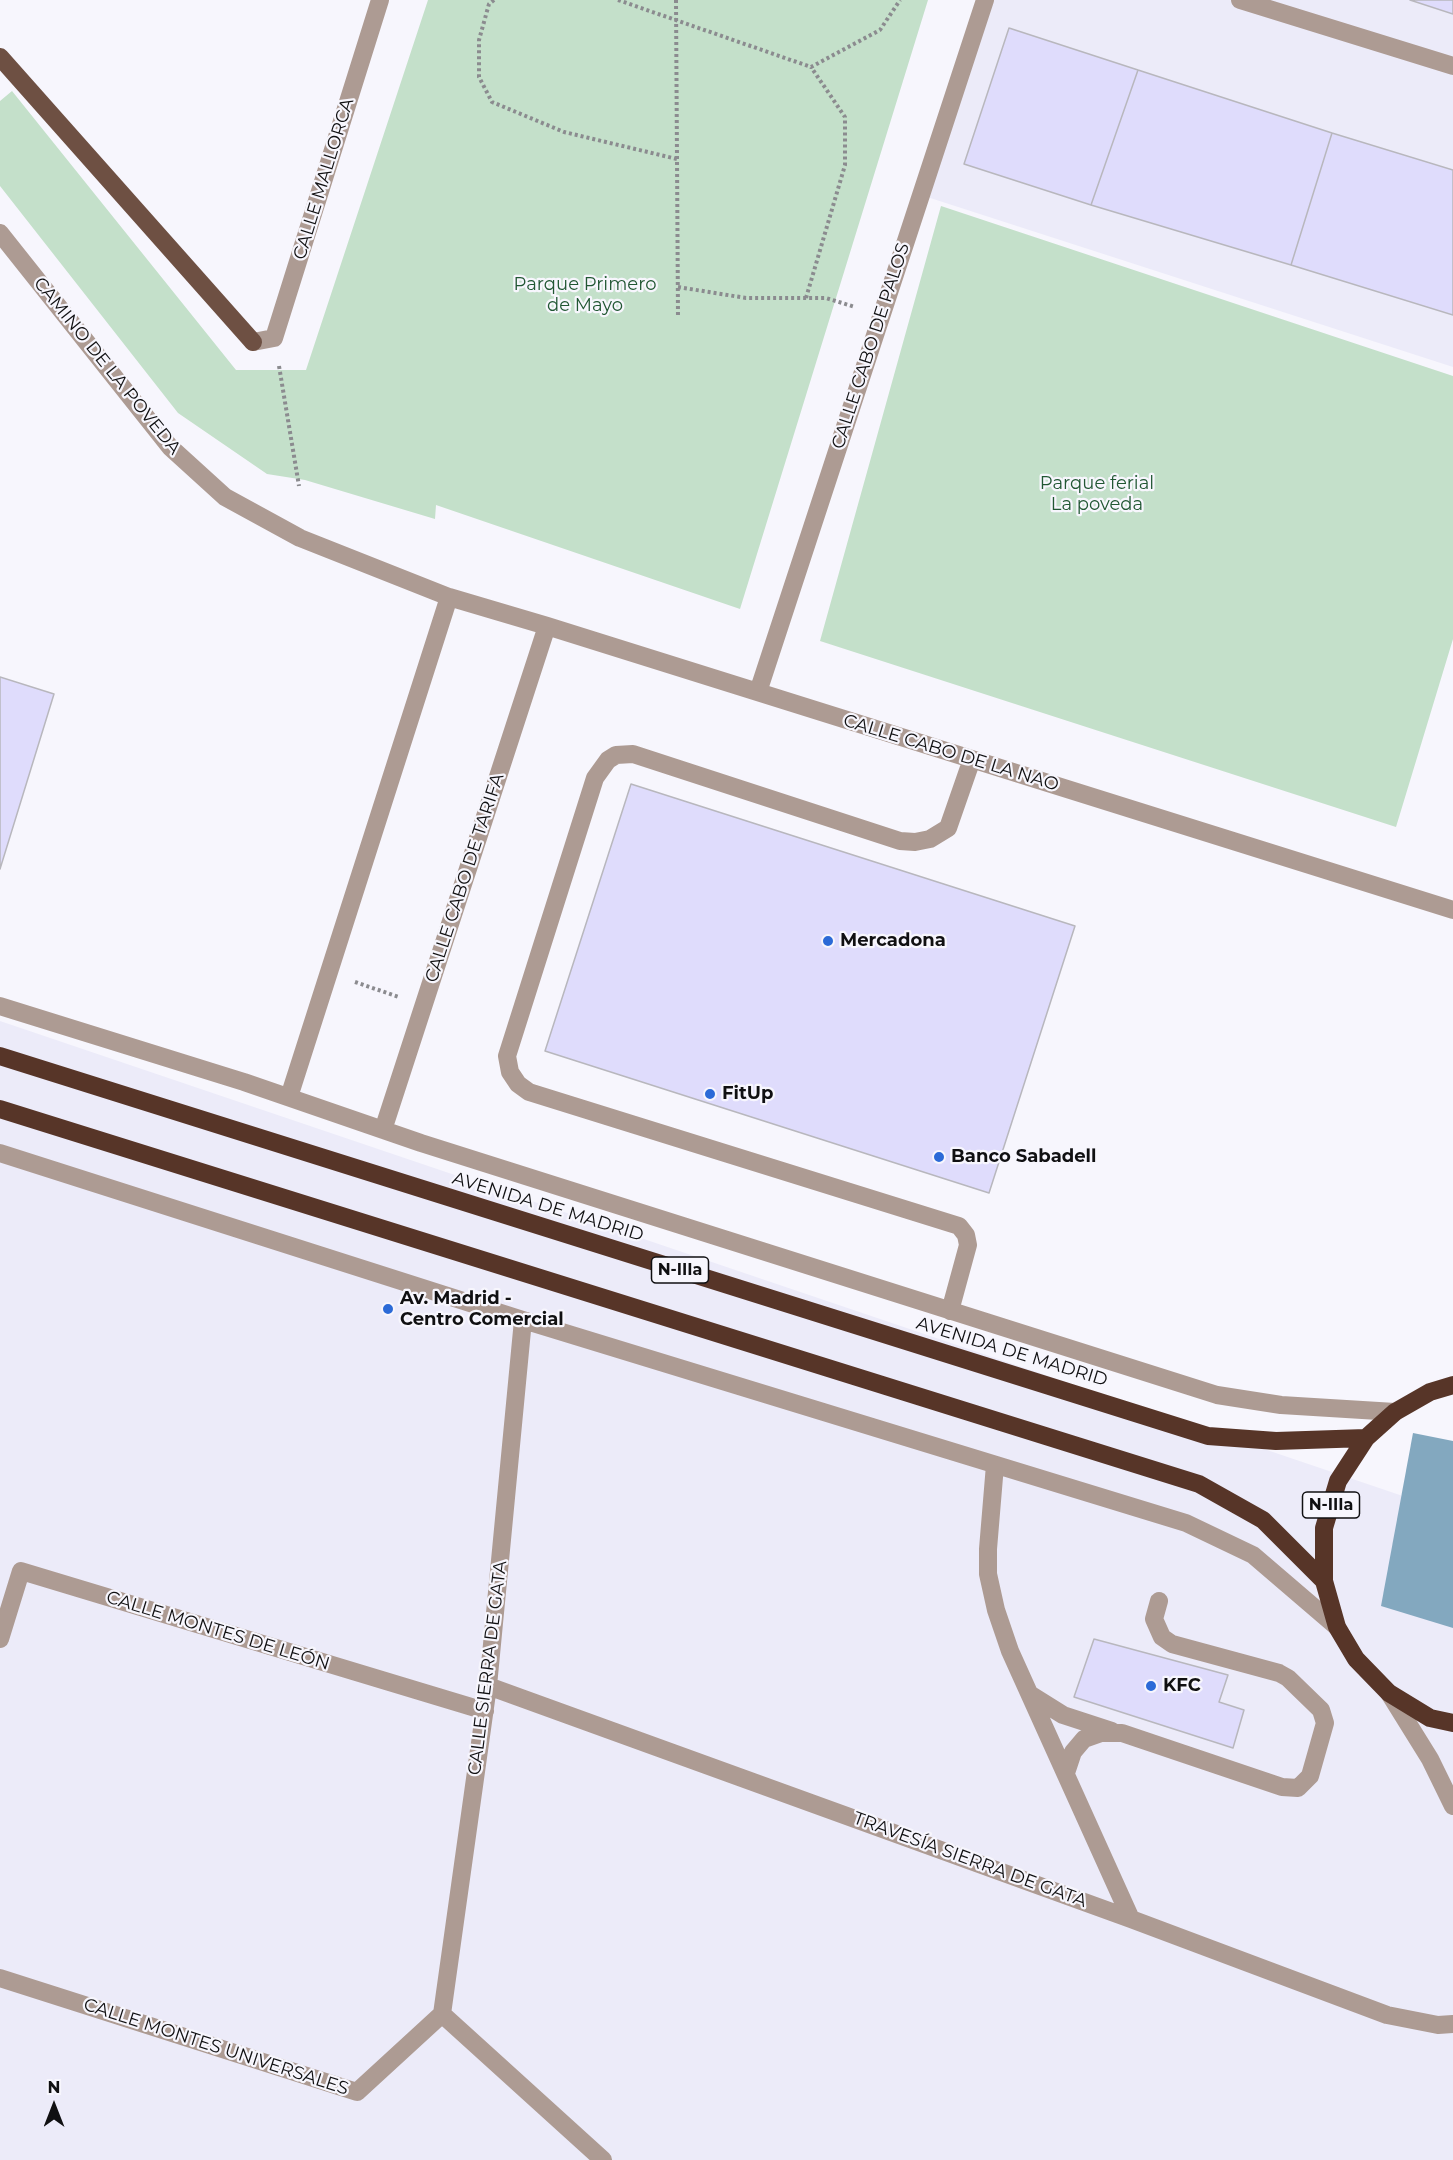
<!DOCTYPE html>
<meta charset="utf-8">
<style>
body{margin:0}
#map{position:relative;width:1453px;height:2160px;overflow:hidden;background:#f7f6fd;font-family:Montserrat,sans-serif}
canvas{display:block}
.north{position:absolute;left:24px;top:2076px;width:60px;height:60px;-webkit-text-stroke:4px #f7f6fd;paint-order:stroke;rotate:0deg;font-size:16px;font-weight:700;line-height:24px;text-align:center;color:#101012}
.north::after{content:'';display:block;margin:auto;width:21px;height:27px;background:#101012;clip-path:polygon(50% 0,100% 100%,50% 72%,0 100%)}
</style>
<div id="map">
<canvas width="1453" height="2160"></canvas>
<div class="north">N</div>
</div>
<script>
const context = document.querySelector('canvas').getContext('2d');
context.lineJoin = 'round';
function fill(path, color) {
  context.fillStyle = color;
  context.fill(path, 'evenodd');
}
function poly(rows) {
  const path = new Path2D();
  for (const r of rows) {
    path.moveTo(r[0], r[1]);
    for (let i = 2; i < r.length; i += 2) path.lineTo(r[i], r[i + 1]);
  }
  return path;
}
function trace(path, color, width, dash) {
  context.strokeStyle = color;
  context.lineWidth = width;
  context.lineCap = dash ? 'butt' : 'round';
  context.setLineDash(dash || []);
  context.stroke(path);
}
function drawText(font, color, halo, rows, align = 'center') {
  context.font = font + ' Montserrat,sans-serif';
  context.lineWidth = 4.5;
  context.setLineDash([]);
  context.textBaseline = 'middle';
  context.strokeStyle = halo;
  context.fillStyle = color;
  for (const [text, x, y, turn = 0] of rows) {
    context.save();
    context.translate(x, y);
    context.rotate((+turn || 0) * Math.PI / 180);
    context.textAlign = isNaN(turn) ? turn : align;
    if (halo) context.strokeText(text, 0, 0);
    context.fillText(text, 0, 0);
    context.restore();
  }
}
const built = poly([
 [988,0,1453,0,1453,367,921,195],
 [0,1021,1453,1513,1453,2160,0,2160]
]);
const green = poly([
 [428,0,928,0,740,609,436,505,435,519,305,480,267,474,178,413,0,186,0,101,12,91,236,370,306,370],
 [941,206,1453,376,1453,639,1396,827,820,641]
]);
const water = poly([
 [1413,1433,1453,1441,1453,1628,1381,1606]
]);
const building = poly([
 [1410,0,1453,0,1453,14,1410,0],
 [1009,28,1138,70,1091,205,964,164,1009,28],
 [1138,70,1332,133,1291,265,1091,205,1138,70],
 [1332,133,1453,170,1453,315,1291,265,1332,133],
 [0,677,54,694,0,869,0,677],
 [631,784,1075,926,989,1193,545,1051,631,784],
 [1094,1639,1228,1675,1219,1702,1244,1710,1233,1748,1074,1697,1094,1639]
]);
const path = poly([
 [494,0,489,4,479,40,479,77,492,102,564,132,677,159],
 [618,0,811,67,880,30,900,0],
 [676,0,678,317],
 [678,287,746,298,826,298,855,307],
 [806,298,845,165,845,117,811,67],
 [279,366,299,486],
 [355,982,399,997]
]);
const minor = poly([
 [1240,0,1453,66],
 [0,233,170,447,225,497,300,538,449,597,547,626,1453,910],
 [253,342,274,338,380,0],
 [758,692,985,0],
 [0,1006,244,1082,421,1143,1217,1395,1281,1405,1395,1412],
 [289,1097,449,597],
 [383,1130,547,626],
 [0,1153,523,1320,1186,1523,1253,1555,1337,1627],
 [950,1311,968,1245,966,1235,959,1226,529,1092,518,1084,510,1072,507,1056,595,778,608,760,616,755,633,754,900,841,915,842,930,839,948,828,972,759],
 [995,1465,988,1549,988,1574,996,1610,1010,1651,1131,1919],
 [0,1639,21,1571,485,1711],
 [488,1686,1131,1919,1387,2015,1438,2025,1453,2024],
 [1389,1693,1430,1759,1453,1806],
 [1031,1695,1063,1715,1112,1731],
 [1066,1773,1073,1752,1084,1739,1101,1733,1122,1733,1282,1787,1298,1788,1310,1776,1325,1723,1321,1710,1288,1678,1279,1673,1172,1644,1162,1637,1154,1619,1159,1601],
 [0,1978,357,2092,442,2014],
 [442,2014,488,1686,523,1320],
 [442,2014,603,2160]
]);
const major = poly([
 [0,57,253,342]
]);
const highway = poly([
 [0,1056,1208,1436,1276,1441,1366,1438],
 [0,1109,1199,1484,1263,1520,1324,1581],
 [1453,1385,1430,1392,1395,1412,1366,1438,1338,1481,1324,1528,1324,1581,1337,1627,1356,1659,1389,1693,1430,1718,1453,1723]
]);
const markers = [
 [828,941,6,"#2b6ad7"],
 [710,1094,6,"#2b6ad7"],
 [939,1157,6,"#2b6ad7"],
 [388,1309,6,"#2b6ad7"],
 [1151,1686,6,"#2b6ad7"]
];
const shields = [
 [680,1270,57],
 [1331,1505,57]
];
const shieldNames = [
 ["N-IIIa",680,1270],
 ["N-IIIa",1331,1505]
];
const streetNames = [
 ["CALLE MALLORCA",324,179,-73],
 ["CALLE CABO DE PALOS",871,346,-72],
 ["CAMINO DE LA POVEDA",107,366,51],
 ["CALLE CABO DE LA NAO",951,753,17],
 ["CALLE CABO DE TARIFA",465,878,-72],
 ["AVENIDA DE MADRID",548,1207,17],
 ["AVENIDA DE MADRID",1012,1352,17],
 ["CALLE MONTES DE LEÓN",218,1631,17],
 ["CALLE SIERRA DE GATA",488,1668,-83],
 ["TRAVESÍA SIERRA DE GATA",970,1860,20],
 ["CALLE MONTES UNIVERSALES",216,2047,18]
];
const parkNames = [
 ["Parque Primero",585,285],
 ["de Mayo",585,306],
 ["Parque ferial",1097,484],
 ["La poveda",1097,505]
];
const poiNames = [
 ["Mercadona",840,941],
 ["FitUp",722,1094],
 ["Banco Sabadell",951,1157],
 ["Av. Madrid -",400,1299],
 ["Centro Comercial",400,1320],
 ["KFC",1163,1686]
];
fill(built, '#ecebf9');
fill(green, '#c4e0ca');
fill(water, '#83a8bf');
fill(building, '#dfdcfc');
trace(building, '#b8b7bd', 1.5);
trace(path, '#8b8b8f', 4, [3, 3]);
trace(minor, '#ad9b93', 18);
trace(major, '#6e5043', 18);
trace(highway, '#573528', 18);
for (const [x, y, r, color] of markers) {
  const dot = new Path2D();
  dot.arc(x, y, r, 0, 2 * Math.PI);
  context.fillStyle = color;
  context.fill(dot);
  trace(dot, '#f7f6fd', 2);
}
for (const [x, y, w] of shields) {
  const box = new Path2D();
  box.roundRect(x - w / 2, y - 13, w, 26, 4.5);
  context.fillStyle = '#f7f6fd';
  context.fill(box);
  trace(box, '#101012', 1.5);
}
drawText('bold 16px', '#101012', null, shieldNames);
drawText('18px', '#101012', '#f7f6fd', streetNames);
drawText('18px', '#215733', '#f7f6fd', parkNames);
drawText('bold 18px', '#101012', '#f7f6fd', poiNames, 'left');
</script>
